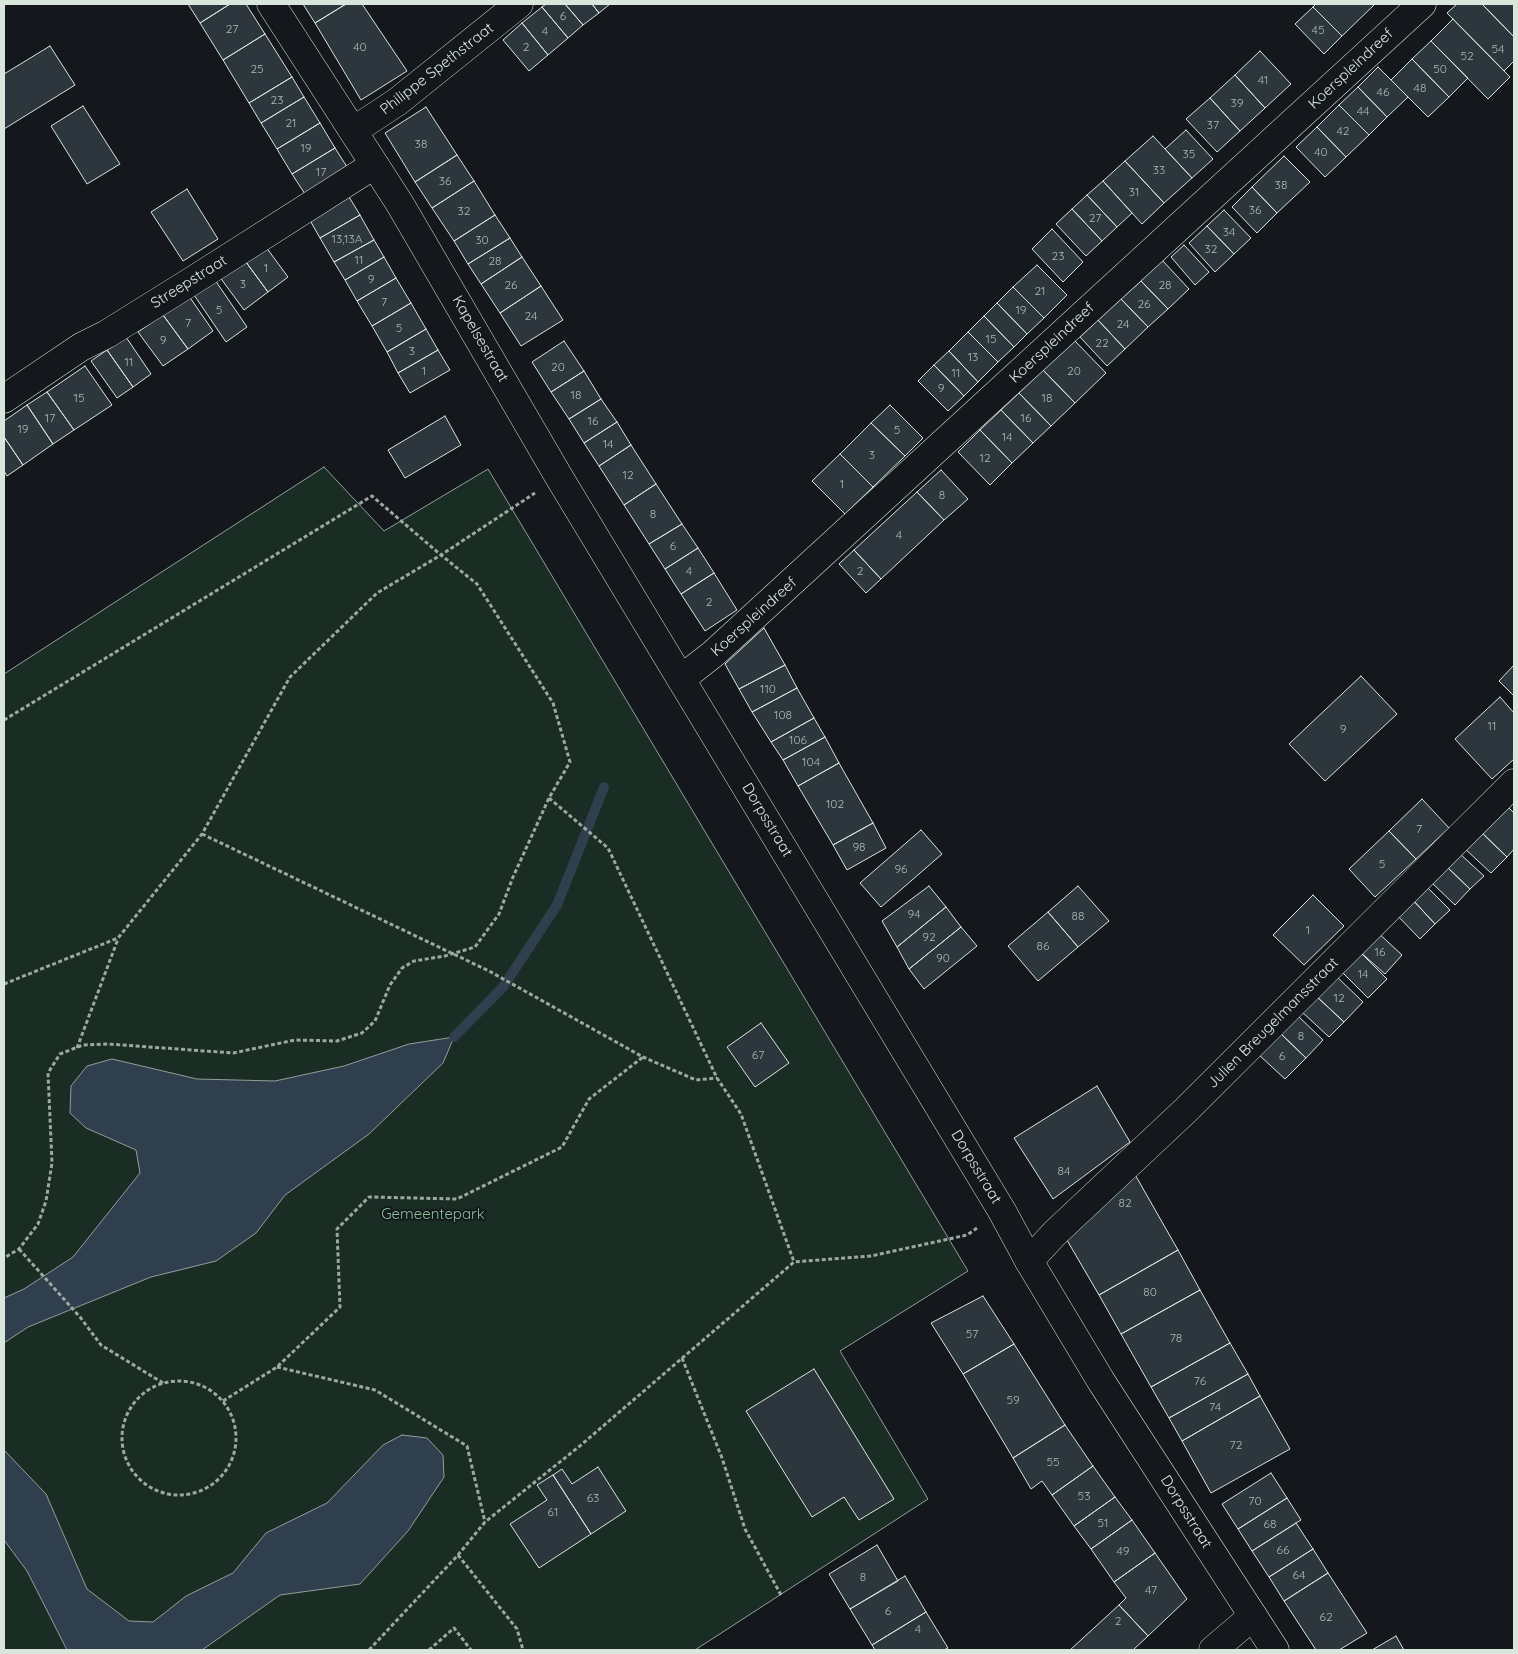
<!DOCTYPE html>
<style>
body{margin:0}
#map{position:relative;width:1518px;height:1654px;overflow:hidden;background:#14181c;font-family:Quicksand,sans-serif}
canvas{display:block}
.frame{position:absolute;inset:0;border:5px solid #d8e6dc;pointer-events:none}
</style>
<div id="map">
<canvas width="1518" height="1654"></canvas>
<div class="frame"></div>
</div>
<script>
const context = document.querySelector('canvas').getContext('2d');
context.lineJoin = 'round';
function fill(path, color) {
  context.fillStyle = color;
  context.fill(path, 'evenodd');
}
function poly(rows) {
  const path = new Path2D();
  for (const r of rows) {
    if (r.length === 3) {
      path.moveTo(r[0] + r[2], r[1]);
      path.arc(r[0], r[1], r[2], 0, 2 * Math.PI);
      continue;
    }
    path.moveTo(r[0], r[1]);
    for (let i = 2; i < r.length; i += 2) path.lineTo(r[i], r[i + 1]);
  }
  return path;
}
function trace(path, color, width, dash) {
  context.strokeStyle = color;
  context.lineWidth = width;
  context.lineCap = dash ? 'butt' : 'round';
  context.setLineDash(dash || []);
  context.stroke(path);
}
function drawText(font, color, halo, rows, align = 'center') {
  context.font = font + ' Quicksand,sans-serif';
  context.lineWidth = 4;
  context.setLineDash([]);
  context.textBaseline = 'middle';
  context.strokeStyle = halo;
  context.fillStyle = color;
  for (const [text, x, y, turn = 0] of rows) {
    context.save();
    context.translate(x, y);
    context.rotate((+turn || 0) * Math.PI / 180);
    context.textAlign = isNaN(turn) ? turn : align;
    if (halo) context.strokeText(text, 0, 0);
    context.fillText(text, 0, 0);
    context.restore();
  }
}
const green = poly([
 [324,467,384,531,488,469,968,1271,840,1351,928,1499,695,1650,4,1650,4,674,324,467]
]);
const water = poly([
 [454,1037,443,1063,369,1134,285,1195,256,1233,216,1261,151,1277,28,1327,4,1343,4,1298,24,1289,73,1257,140,1173,136,1150,86,1128,70,1113,71,1086,87,1066,112,1059,197,1079,275,1081,344,1066,409,1044,454,1037],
 [402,1435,427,1438,443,1455,444,1477,408,1531,360,1584,280,1595,202,1650,67,1650,27,1571,4,1540,4,1450,46,1494,87,1589,129,1621,153,1622,186,1596,233,1573,266,1533,327,1503,383,1445,402,1435]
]);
const stream = poly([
 [454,1037,503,987,557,905,604,787]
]);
const building = poly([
 [188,4,230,4,200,23,188,4],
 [230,4,246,4,265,34,223,60,200,23,230,4],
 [303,4,346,4,315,23,303,4],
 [346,4,362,4,407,71,361,100,315,23,346,4],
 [546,4,565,4,583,25,568,38,542,7,546,4],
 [565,4,592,4,599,13,583,25,565,4],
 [592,4,610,4,599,13,592,4],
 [1316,4,1373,4,1374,5,1342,36,1313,7,1316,4],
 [1457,4,1482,4,1514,37,1514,61,1504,71,1447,13,1457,4],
 [1482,4,1514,4,1514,37,1482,4],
 [542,7,568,38,548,55,522,23,542,7],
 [1313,7,1342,36,1324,54,1295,24,1313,7],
 [1453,19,1510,77,1488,99,1431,41,1453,19],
 [522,23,548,55,529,71,503,40,522,23],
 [265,34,292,77,249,103,223,60,265,34],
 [1431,41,1468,78,1449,97,1412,59,1431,41],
 [50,46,75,85,4,129,4,74,50,46],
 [1260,51,1291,84,1265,108,1235,75,1260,51],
 [1412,59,1449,97,1428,117,1391,80,1412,59],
 [1378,67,1408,97,1387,117,1358,87,1378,67],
 [1235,75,1265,108,1240,131,1210,98,1235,75],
 [292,77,304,97,261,123,249,103,292,77],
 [1358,87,1387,117,1369,135,1339,105,1358,87],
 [304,97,320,123,277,149,261,123,304,97],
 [1210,98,1240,131,1217,152,1186,119,1210,98],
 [1339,105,1369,135,1346,157,1317,127,1339,105],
 [83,106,120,164,87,184,51,126,83,106],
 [426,107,457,155,415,182,385,133,426,107],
 [320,123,335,148,292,174,277,149,320,123],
 [1317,127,1346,157,1325,177,1296,147,1317,127],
 [1186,130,1213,159,1192,178,1165,149,1186,130],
 [1153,136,1192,178,1164,203,1125,161,1153,136],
 [335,148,349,170,307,197,292,174,335,148],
 [457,155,474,181,432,208,415,182,457,155],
 [1284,156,1310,182,1277,213,1252,187,1284,156],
 [1125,161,1164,203,1142,224,1103,181,1125,161],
 [474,181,495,215,454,241,432,208,474,181],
 [1103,181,1132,213,1117,227,1087,195,1103,181],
 [1252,187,1277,213,1257,233,1232,207,1252,187],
 [187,189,218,239,183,261,151,212,187,189],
 [346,192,360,215,320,238,307,215,346,192],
 [1087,195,1117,227,1102,241,1072,209,1087,195],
 [1072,209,1102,241,1086,256,1056,224,1072,209],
 [1224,210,1251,238,1234,254,1207,226,1224,210],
 [360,215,374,240,334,262,320,238,360,215],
 [495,215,510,238,468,264,454,241,495,215],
 [1207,226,1234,254,1215,272,1189,243,1207,226],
 [1052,229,1083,262,1063,282,1032,249,1052,229],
 [510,238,522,257,481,284,468,264,510,238],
 [374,240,384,257,345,280,334,262,374,240],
 [263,243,288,277,268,292,243,258,263,243],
 [1184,245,1209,272,1195,285,1171,257,1184,245],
 [384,257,396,278,357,301,345,280,384,257],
 [522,257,541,286,500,313,481,284,522,257],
 [243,258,268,292,244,310,219,276,243,258],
 [1162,260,1189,289,1168,309,1141,281,1162,260],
 [1037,265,1067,295,1044,318,1013,287,1037,265],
 [213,277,247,327,226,342,192,292,213,277],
 [396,278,411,303,372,326,357,301,396,278],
 [1141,281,1168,309,1148,327,1121,299,1141,281],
 [541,286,563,320,521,346,500,313,541,286],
 [1013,287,1044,318,1027,334,997,303,1013,287],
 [189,296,213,331,188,349,163,315,189,296],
 [1121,299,1148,327,1125,349,1098,320,1121,299],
 [411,303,426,329,387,352,372,326,411,303],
 [997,303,1027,334,1014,347,984,316,997,303],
 [163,315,188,349,163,366,138,332,163,315],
 [984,316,1014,347,998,362,968,332,984,316],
 [1098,320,1125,349,1107,366,1080,337,1098,320],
 [426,329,438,350,398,373,387,352,426,329],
 [968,332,998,362,978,382,949,351,968,332],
 [126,337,151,374,133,387,107,350,126,337],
 [1074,340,1106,373,1075,403,1043,370,1074,340],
 [564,341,584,371,551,392,532,362,564,341],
 [107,350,133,387,117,398,91,361,107,350],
 [438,350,450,370,410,393,398,373,438,350],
 [949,351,978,382,964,396,934,365,949,351],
 [934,365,964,396,948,411,918,381,934,365],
 [85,366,112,405,74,430,47,392,85,366],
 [1043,370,1075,403,1051,426,1019,393,1043,370],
 [584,371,601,399,569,419,551,392,584,371],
 [47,392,74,430,53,444,27,405,47,392],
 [1019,393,1051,426,1033,443,1001,410,1019,393],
 [601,399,617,422,584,443,569,419,601,399],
 [27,405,53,444,23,465,4,437,4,421,27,405],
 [890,405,923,438,905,456,871,423,890,405],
 [1001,410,1033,443,1012,463,980,430,1001,410],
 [445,416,461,445,405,478,388,450,445,416],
 [617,422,631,445,599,466,584,443,617,422],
 [871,423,905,456,873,487,840,454,871,423],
 [980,430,1012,463,990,485,958,452,980,430],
 [4,437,23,465,7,476,4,471,4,437],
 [631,445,656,484,624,505,599,466,631,445],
 [840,454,873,487,845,514,812,481,840,454],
 [941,470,968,499,944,520,917,492,941,470],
 [656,484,682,524,649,544,624,505,656,484],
 [917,492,944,520,881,579,854,550,917,492],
 [682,524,698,548,665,569,649,544,682,524],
 [698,548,714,573,681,594,665,569,698,548],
 [854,550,881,579,866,593,839,564,854,550],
 [714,573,737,610,705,631,681,594,714,573],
 [764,628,785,665,739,689,725,664,764,628],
 [785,665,797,688,752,712,739,689,785,665],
 [1514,665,1514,696,1499,681,1514,665],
 [1361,676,1397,714,1325,781,1289,744,1361,676],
 [797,688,814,718,771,742,752,712,797,688],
 [1500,697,1514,713,1514,759,1492,779,1455,739,1500,697],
 [814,718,825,737,783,760,771,742,814,718],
 [825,737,839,763,798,786,783,760,825,737],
 [839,763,873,823,833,845,798,786,839,763],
 [1422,799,1449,828,1416,859,1389,831,1422,799],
 [1505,804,1514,813,1514,849,1507,857,1479,830,1505,804],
 [873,823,886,848,847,870,833,845,873,823],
 [921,830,942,854,881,907,860,883,921,830],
 [1479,830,1507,857,1491,873,1463,847,1479,830],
 [1389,831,1416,859,1375,897,1349,869,1389,831],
 [1459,853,1484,876,1470,889,1446,866,1459,853],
 [1446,866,1470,889,1455,905,1431,882,1446,866],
 [1425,885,1450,910,1435,924,1411,898,1425,885],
 [929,886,946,907,897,947,882,921,929,886],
 [1078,886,1109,921,1078,947,1048,912,1078,886],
 [1313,895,1344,926,1304,965,1273,935,1313,895],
 [1411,898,1435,924,1420,939,1395,913,1411,898],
 [946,907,961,927,909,969,897,947,946,907],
 [1048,912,1078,947,1038,981,1008,946,1048,912],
 [961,927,977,946,924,989,909,969,961,927],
 [1375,930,1402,955,1385,974,1358,950,1375,930],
 [1358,950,1387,979,1368,998,1339,969,1358,950],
 [1334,974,1363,1002,1344,1022,1315,995,1334,974],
 [1315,995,1344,1022,1329,1037,1301,1011,1315,995],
 [1296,1014,1323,1040,1306,1058,1279,1032,1296,1014],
 [761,1023,789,1063,755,1087,727,1047,761,1023],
 [1279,1032,1306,1058,1285,1079,1258,1054,1279,1032],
 [1097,1086,1130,1142,1053,1199,1014,1138,1097,1086],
 [1133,1171,1178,1250,1099,1295,1064,1235,1133,1171],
 [1178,1250,1200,1290,1121,1334,1099,1295,1178,1250],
 [1200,1290,1230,1343,1151,1387,1121,1334,1200,1290],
 [983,1296,1014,1344,963,1374,931,1323,983,1296],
 [1230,1343,1248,1374,1169,1418,1151,1387,1230,1343],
 [1014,1344,1065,1425,1013,1458,963,1374,1014,1344],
 [814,1369,894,1499,859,1520,844,1497,812,1517,746,1411,814,1369],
 [1248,1374,1260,1396,1182,1441,1169,1418,1248,1374],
 [1260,1396,1290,1449,1211,1493,1182,1441,1260,1396],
 [1065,1425,1093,1466,1052,1495,1042,1481,1031,1489,1013,1458,1065,1425],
 [1093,1466,1115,1497,1074,1526,1052,1495,1093,1466],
 [598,1467,626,1511,591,1534,553,1475,562,1469,572,1484,598,1467],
 [1271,1473,1287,1498,1238,1529,1222,1504,1271,1473],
 [553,1475,591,1534,539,1568,510,1524,547,1500,537,1485,553,1475],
 [1115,1497,1132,1520,1091,1549,1074,1526,1115,1497],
 [1287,1498,1301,1520,1252,1551,1238,1529,1287,1498],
 [1132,1520,1155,1553,1114,1582,1091,1549,1132,1520],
 [1296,1523,1313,1549,1269,1577,1252,1551,1296,1523],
 [877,1545,898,1581,850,1609,829,1574,877,1545],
 [1313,1549,1328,1573,1284,1601,1269,1577,1313,1549],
 [1155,1553,1187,1599,1148,1636,1119,1605,1126,1598,1114,1582,1155,1553],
 [1328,1573,1367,1633,1339,1650,1316,1650,1284,1601,1328,1573],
 [905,1576,926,1612,872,1645,850,1609,905,1576],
 [1119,1605,1148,1636,1133,1650,1070,1650,1119,1605],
 [926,1612,948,1648,944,1650,875,1650,872,1645,926,1612],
 [1396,1636,1404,1650,1372,1650,1396,1636]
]);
const path = poly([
 [4,720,372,496,441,555,535,493],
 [549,798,608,848,717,1078,741,1114,794,1262],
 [202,834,489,971,643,1057,696,1080,717,1078],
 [4,984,118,938,202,834,290,677,377,593,441,555,477,584,553,703,570,762,549,798,513,877,499,914,475,947,445,956,414,961,402,968,390,985,375,1021,362,1033,337,1041,295,1040,233,1053,108,1044,83,1045,60,1054,48,1073,52,1163,46,1201,38,1224,19,1249,4,1258],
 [77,1048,118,939],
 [19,1249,80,1317,101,1345,163,1383],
 [682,1358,722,1458,745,1529,781,1595],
 [277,1367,375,1390,467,1446,485,1522],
 [179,1438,57],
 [223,1401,277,1367,340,1307,337,1229,369,1197,457,1199,562,1147,589,1099,643,1057],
 [458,1555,517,1629,523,1650],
 [369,1650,458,1555,485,1522,581,1445,794,1262,871,1256,967,1235,977,1228],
 [429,1650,454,1628,471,1650]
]);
const minor = poly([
 [353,131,397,102,519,4],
 [4,399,81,347,107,334,192,281,374,165],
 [681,679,713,654,1422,4],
 [1029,1261,1055,1233,1186,1110,1514,783],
 [1213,1650,1253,1616]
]);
const primary = poly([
 [271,4,400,204,559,477,1002,1211,1029,1261,1101,1381,1275,1650]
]);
const numberNames = [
 ["6",563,16],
 ["27",232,29],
 ["45",1318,30],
 ["4",545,31],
 ["40",360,47],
 ["2",526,47],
 ["54",1498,49],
 ["52",1467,56],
 ["25",257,69],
 ["50",1440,69],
 ["41",1263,80],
 ["48",1420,88],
 ["46",1383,92],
 ["23",277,100],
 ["39",1237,103],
 ["44",1363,111],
 ["21",291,123],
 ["37",1213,125],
 ["42",1343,131],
 ["38",421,144],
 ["19",306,148],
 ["40",1321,152],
 ["35",1189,154],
 ["33",1159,170],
 ["17",321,172],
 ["36",445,181],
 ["38",1281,185],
 ["31",1134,192],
 ["36",1255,210],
 ["32",464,211],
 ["27",1095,218],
 ["34",1229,232],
 ["13,13A",347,239],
 ["30",482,240],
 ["32",1211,249],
 ["23",1058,256],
 ["11",359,260],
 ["28",495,261],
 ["1",266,268],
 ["9",371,279],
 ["3",243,284],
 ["26",511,285],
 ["28",1165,285],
 ["21",1040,291],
 ["7",384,302],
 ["26",1144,304],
 ["5",219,310],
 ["19",1021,310],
 ["24",531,316],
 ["7",188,323],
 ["24",1123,324],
 ["5",399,328],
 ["15",991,339],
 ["9",163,340],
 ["22",1102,343],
 ["3",412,351],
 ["13",973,357],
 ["11",129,362],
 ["20",558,367],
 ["1",424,371],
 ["20",1074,371],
 ["11",956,373],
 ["9",941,388],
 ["18",576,395],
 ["15",79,398],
 ["18",1047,398],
 ["17",50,418],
 ["16",1026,418],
 ["16",593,421],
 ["19",23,429],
 ["5",897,430],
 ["14",1007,437],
 ["14",608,444],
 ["3",872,455],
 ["12",985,458],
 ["12",628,475],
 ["1",842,484],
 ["8",942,495],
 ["8",653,514],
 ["4",899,535],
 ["6",673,546],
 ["4",689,571],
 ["2",860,571],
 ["2",709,602],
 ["110",768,689],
 ["108",783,715],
 ["11",1492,726],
 ["9",1343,729],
 ["106",798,740],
 ["104",811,762],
 ["102",835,804],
 ["7",1419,829],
 ["98",859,847],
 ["5",1382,864],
 ["96",901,869],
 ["94",914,914],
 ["88",1078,916],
 ["1",1308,930],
 ["92",929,937],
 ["86",1043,946],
 ["16",1380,952],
 ["90",943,958],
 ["14",1363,974],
 ["12",1339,998],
 ["8",1301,1036],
 ["67",758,1055],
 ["6",1282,1056],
 ["84",1064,1171],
 ["82",1125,1203],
 ["80",1150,1292],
 ["57",972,1334],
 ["78",1176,1338],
 ["76",1200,1381],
 ["59",1013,1400],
 ["74",1215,1407],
 ["72",1236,1445],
 ["55",1053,1462],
 ["53",1084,1496],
 ["63",593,1498],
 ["70",1255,1501],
 ["61",553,1512],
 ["51",1103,1523],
 ["68",1270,1524],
 ["66",1283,1550],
 ["49",1123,1551],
 ["64",1299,1575],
 ["8",863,1577],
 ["47",1151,1590],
 ["6",888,1611],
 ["62",1326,1617],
 ["2",1118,1621],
 ["4",918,1629]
];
const streetNames = [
 ["Philippe Spethstraat",437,69,-38],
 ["Koerspleindreef",1351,69,-43],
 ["Streepstraat",189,282,-32],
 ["Kapelsestraat",480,339,60],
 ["Koerspleindreef",1052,343,-43],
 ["Koerspleindreef",754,617,-42],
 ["Dorpsstraat",767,820,59],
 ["Julien Breugelmansstraat",1273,1023,-45],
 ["Dorpsstraat",976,1167,59],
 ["Dorpsstraat",1186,1512,58]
];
const parkNames = [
 ["Gemeentepark",433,1214]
];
fill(green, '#1a2d24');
trace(green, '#939e99', 1);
fill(water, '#2f3f4d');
trace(water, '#939e99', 1);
trace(stream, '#2f3f4d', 10);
fill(building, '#2c363c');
trace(building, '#d8e6dc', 1);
trace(minor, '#d8e6dc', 29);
trace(primary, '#d8e6dc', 29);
trace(path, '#9da8a2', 3, [4, 2.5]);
trace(minor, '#14181c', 28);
trace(primary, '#14181c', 28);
drawText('12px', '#adbab4', null, numberNames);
drawText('15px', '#d8e6dc', '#14181c', streetNames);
drawText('15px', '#8ac095', '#14181c', parkNames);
</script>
